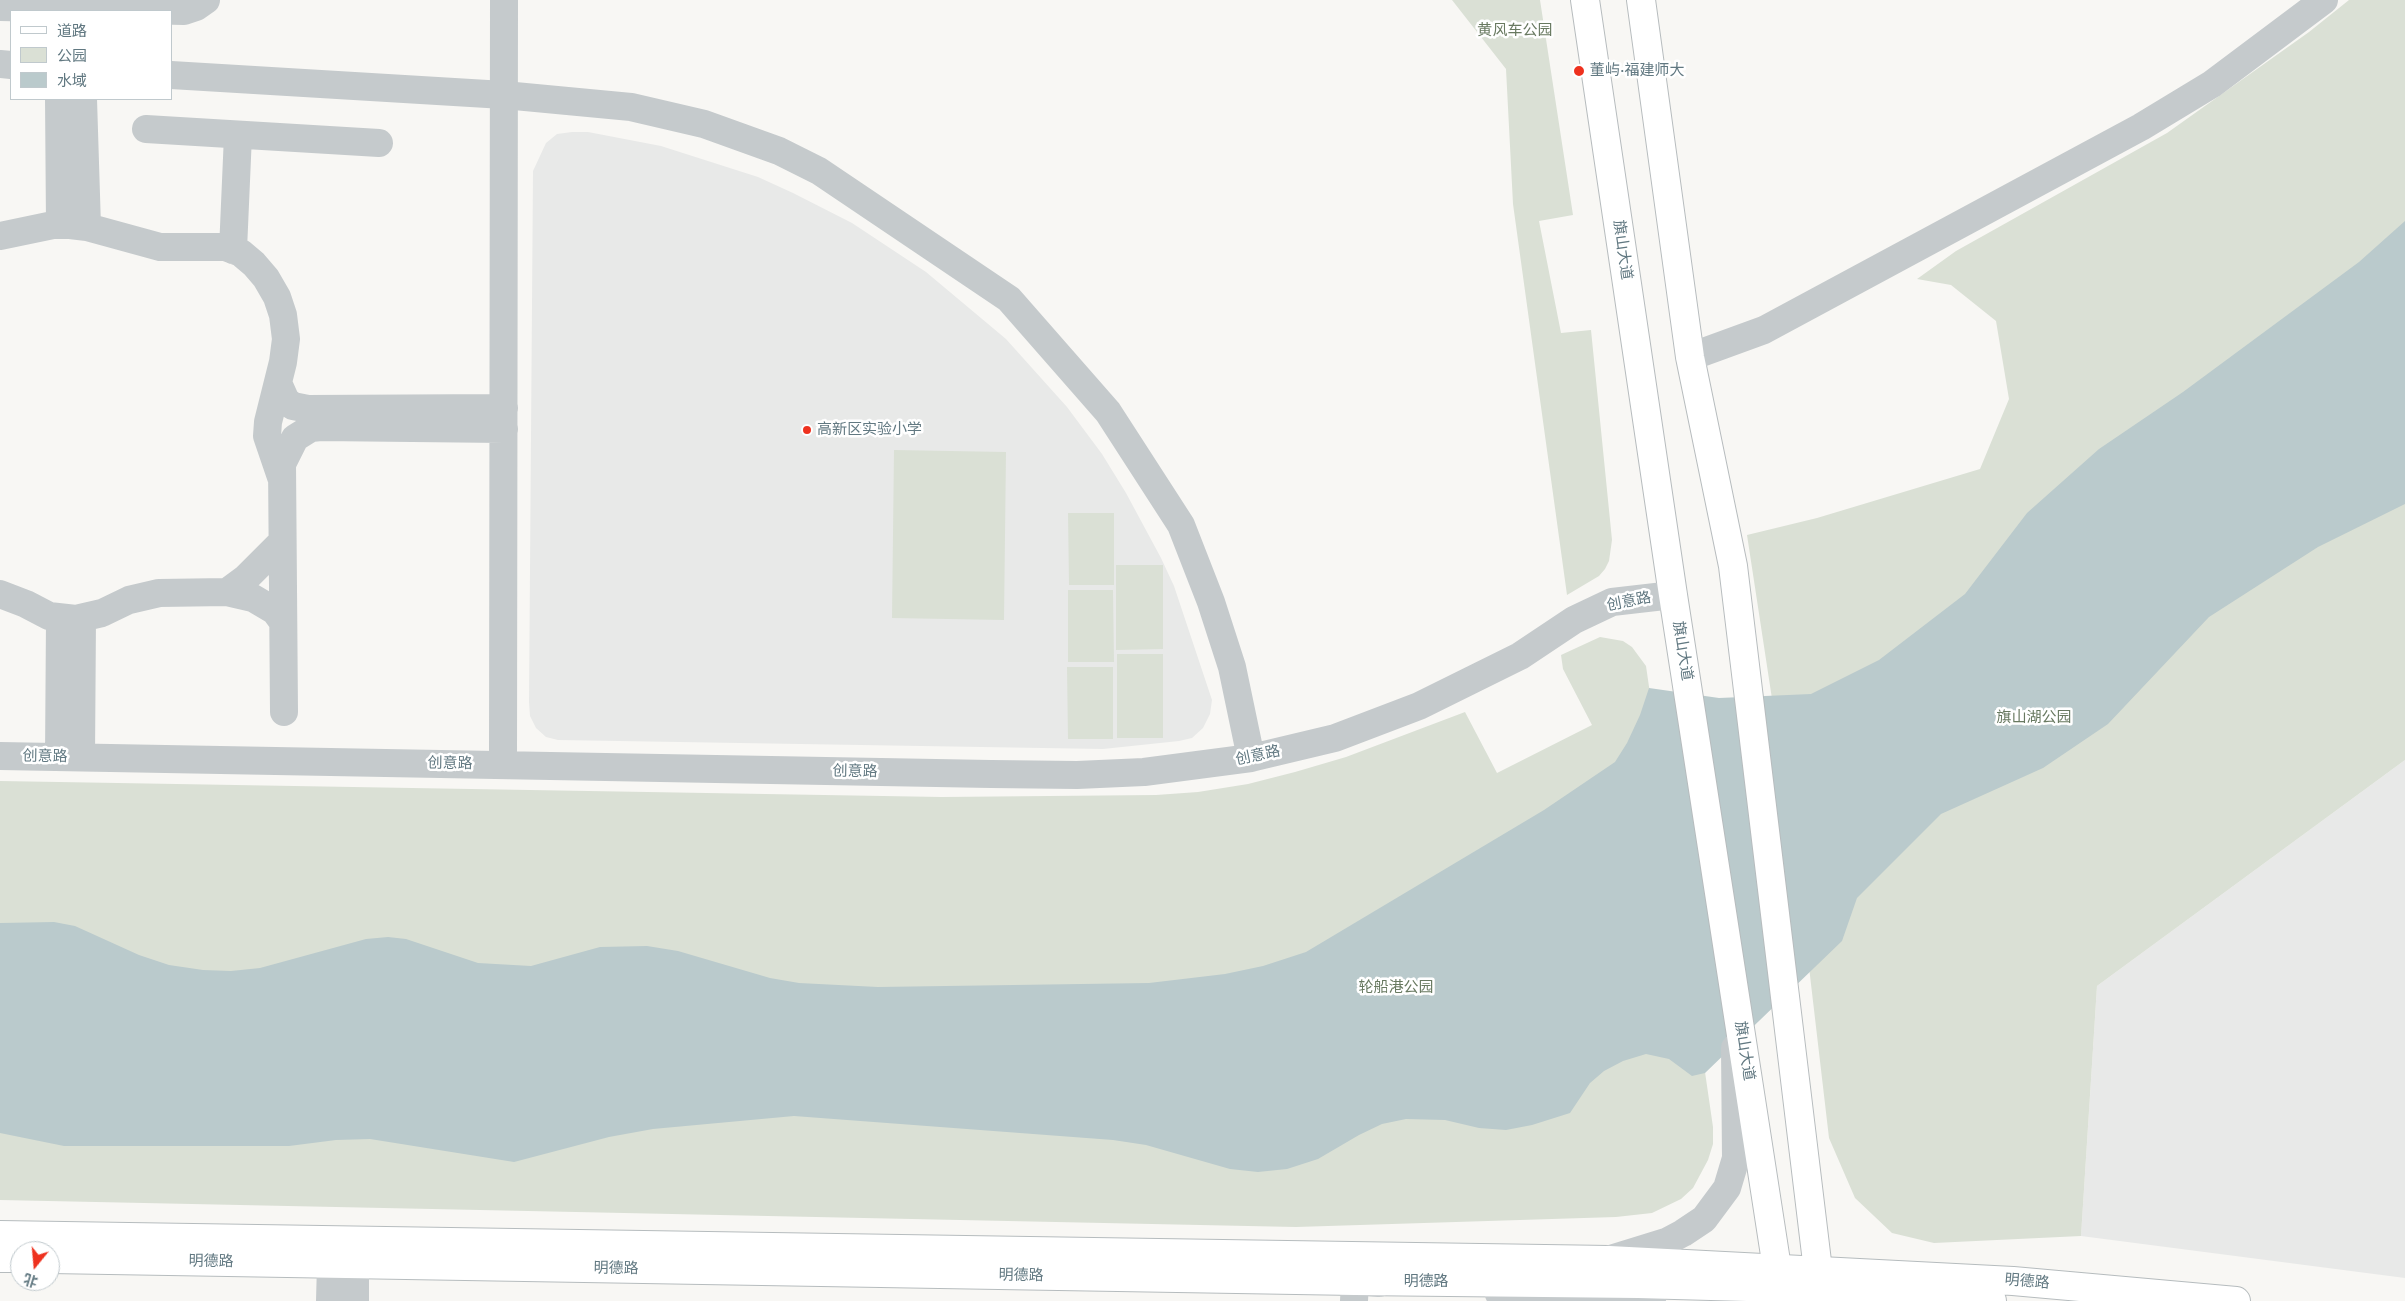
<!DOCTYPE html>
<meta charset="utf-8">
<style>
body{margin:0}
#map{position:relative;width:2405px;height:1301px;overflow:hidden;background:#f8f7f4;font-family:Signika,"Noto Sans SC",sans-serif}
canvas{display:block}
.legend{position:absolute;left:10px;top:10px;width:162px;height:90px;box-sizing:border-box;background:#fff;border:1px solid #c0c9cd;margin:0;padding:6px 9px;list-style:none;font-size:15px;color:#617881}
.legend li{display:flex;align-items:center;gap:10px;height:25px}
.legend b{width:25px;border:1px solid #c0c9cd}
.north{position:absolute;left:10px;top:1241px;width:50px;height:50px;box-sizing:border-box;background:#fff;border:1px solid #c0c9cd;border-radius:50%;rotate:197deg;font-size:14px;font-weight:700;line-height:20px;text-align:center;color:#617881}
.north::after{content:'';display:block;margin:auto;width:18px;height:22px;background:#ee311e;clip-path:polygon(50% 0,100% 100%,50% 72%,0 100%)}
</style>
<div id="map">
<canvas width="2405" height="1301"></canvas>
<ul class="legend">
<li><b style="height:6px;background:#fff"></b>道路</li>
<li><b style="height:14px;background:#dae0d5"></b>公园</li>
<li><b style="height:14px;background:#bacacc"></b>水域</li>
</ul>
<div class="north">北</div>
</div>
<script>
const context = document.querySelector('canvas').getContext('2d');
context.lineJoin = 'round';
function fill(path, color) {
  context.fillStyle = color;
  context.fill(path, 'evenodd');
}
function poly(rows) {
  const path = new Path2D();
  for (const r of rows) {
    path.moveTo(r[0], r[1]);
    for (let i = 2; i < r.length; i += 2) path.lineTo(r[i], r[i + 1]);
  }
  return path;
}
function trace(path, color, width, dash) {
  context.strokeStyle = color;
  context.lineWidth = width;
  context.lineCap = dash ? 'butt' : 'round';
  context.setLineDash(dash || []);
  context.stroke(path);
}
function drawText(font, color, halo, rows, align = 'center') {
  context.font = font + ' Signika,"Noto Sans SC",sans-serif';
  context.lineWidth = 5;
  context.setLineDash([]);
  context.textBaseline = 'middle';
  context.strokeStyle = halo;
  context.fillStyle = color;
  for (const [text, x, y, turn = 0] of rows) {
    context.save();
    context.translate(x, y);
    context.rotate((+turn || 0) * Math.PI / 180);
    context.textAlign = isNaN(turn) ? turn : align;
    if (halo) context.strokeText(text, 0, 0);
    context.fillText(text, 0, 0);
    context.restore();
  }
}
const built = poly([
 [572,132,588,132,661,146,758,177,793,193,852,223,926,272,1006,339,1067,407,1102,454,1126,493,1161,558,1174,586,1212,700,1210,714,1203,728,1192,738,1179,741,1103,749,558,740,546,737,536,728,530,716,529,702,533,171,546,143,557,134],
 [2405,760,2405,1278,2081,1236,2097,986]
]);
const green = poly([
 [1452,0,1540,0,1573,215,1539,221,1561,333,1591,330,1612,540,1609,561,1605,569,1599,576,1567,595,1513,204,1506,69],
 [2349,0,2405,0,2405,760,2097,986,2081,1236,1934,1243,1892,1233,1855,1198,1829,1138,1796,856,1747,535,1817,518,1980,469,2009,399,1996,321,1951,285,1917,279,1956,251,2167,133,2309,32],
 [894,450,1006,452,1004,620,892,618],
 [1068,513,1114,513,1114,585,1069,585],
 [1116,565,1163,565,1163,649,1116,650],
 [1068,590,1113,590,1114,662,1068,662],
 [1600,637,1623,641,1632,647,1646,666,1713,1127,1713,1144,1708,1160,1693,1188,1681,1199,1652,1213,1616,1217,1296,1227,0,1200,0,781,942,797,1156,795,1198,792,1248,784,1295,772,1346,757,1465,712,1497,773,1592,725,1563,669,1561,655],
 [1117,654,1163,654,1163,738,1117,738],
 [1067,667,1113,667,1113,739,1068,739]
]);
const water = poly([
 [2405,221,2405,504,2318,547,2209,617,2108,724,2043,768,1941,814,1857,898,1842,941,1705,1073,1692,1076,1669,1059,1646,1054,1623,1061,1604,1071,1590,1083,1570,1113,1532,1125,1506,1130,1479,1128,1445,1120,1406,1119,1382,1124,1359,1135,1318,1159,1287,1169,1258,1172,1230,1169,1146,1145,1113,1140,794,1116,653,1129,609,1137,514,1162,370,1139,336,1140,289,1146,64,1146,0,1133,0,923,54,922,75,926,139,955,169,965,203,970,231,971,260,968,366,939,388,937,406,939,478,963,531,966,600,947,647,946,678,951,770,978,799,983,878,987,1149,983,1225,974,1263,966,1306,952,1544,810,1615,762,1627,743,1640,715,1649,688,1719,698,1811,694,1879,660,1965,594,2027,513,2099,449,2183,392,2359,262]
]);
const minor = poly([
 [0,7,184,11,196,7,206,0],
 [0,64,11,65],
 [171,75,504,95,631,107,704,124,779,151,819,171,1009,299,1108,412,1181,525,1211,602,1232,667,1251,758],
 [59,99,60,225],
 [83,99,87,227],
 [146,129,379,143],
 [0,236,53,225,70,225,87,227,160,247,225,247,241,253,254,264,266,278,277,297,283,315,286,339,283,362,268,422,267,436,281,477],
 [233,250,238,135],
 [1690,357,1764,330,2141,127,2212,84,2324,0],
 [278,383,286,401,293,406,308,409,504,408],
 [227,592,246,578,282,542],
 [0,594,26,604,49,616,76,619,102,613,129,600,159,593,227,592,253,598,275,611,283,622],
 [284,712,282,464,295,438,311,428,321,427,504,429],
 [0,756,991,774,1077,775,1144,772,1251,758,1335,738,1419,706,1520,656,1574,620,1612,602,1673,595],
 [59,757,60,619],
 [81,757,82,618],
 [503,765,504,0],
 [1611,1259,1666,1242,1683,1233,1704,1219,1727,1188,1736,1158,1735,1048],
 [1499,1294,1563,1299,1652,1301],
 [330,1301,331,1264],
 [355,1301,355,1264],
 [1354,1301,1355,1281,1379,1283]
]);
const major = poly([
 [0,1235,1609,1260,2013,1281,2236,1301],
 [0,1258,20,1258],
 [50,1259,1355,1281,1638,1284,1820,1289,1992,1301]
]);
const highway = poly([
 [1585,0,1673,595,1777,1268,1775,1301],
 [1641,0,1690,357,1733,566,1818,1270,1820,1301]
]);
const markers = [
 [1579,71,6,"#ee311e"],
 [807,430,5,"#ee311e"]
];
const parkNames = [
 ["黄风车公园",1515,31],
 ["旗山湖公园",2034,718],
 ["轮船港公园",1396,988]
];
const poiNames = [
 ["董屿·福建师大",1590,71],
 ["高新区实验小学",817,430]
];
const streetNames = [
 ["旗山大道",1622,250,82],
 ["创意路",1629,602,-11],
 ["旗山大道",1682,651,81],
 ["创意路",1258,756,-12],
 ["创意路",45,757,1],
 ["创意路",450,764,1],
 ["创意路",855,772,1],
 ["旗山大道",1744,1051,81],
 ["明德路",211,1262,1],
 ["明德路",616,1269,1],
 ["明德路",1021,1276,1],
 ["明德路",1426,1282],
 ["明德路",2027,1282,5]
];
fill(built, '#e8e9e8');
fill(green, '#dae0d5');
fill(water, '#bacacc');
trace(major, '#b6bcbe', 30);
trace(highway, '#b7bcbe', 30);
trace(minor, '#c5cacc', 28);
trace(major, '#fff', 28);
trace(highway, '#fff', 28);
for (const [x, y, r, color] of markers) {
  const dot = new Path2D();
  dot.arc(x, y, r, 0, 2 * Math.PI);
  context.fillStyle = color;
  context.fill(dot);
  trace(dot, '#fff', 2);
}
drawText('15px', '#687960', '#fff', parkNames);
drawText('15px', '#617881', '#fff', poiNames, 'left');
drawText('15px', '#617881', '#fff', streetNames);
</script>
